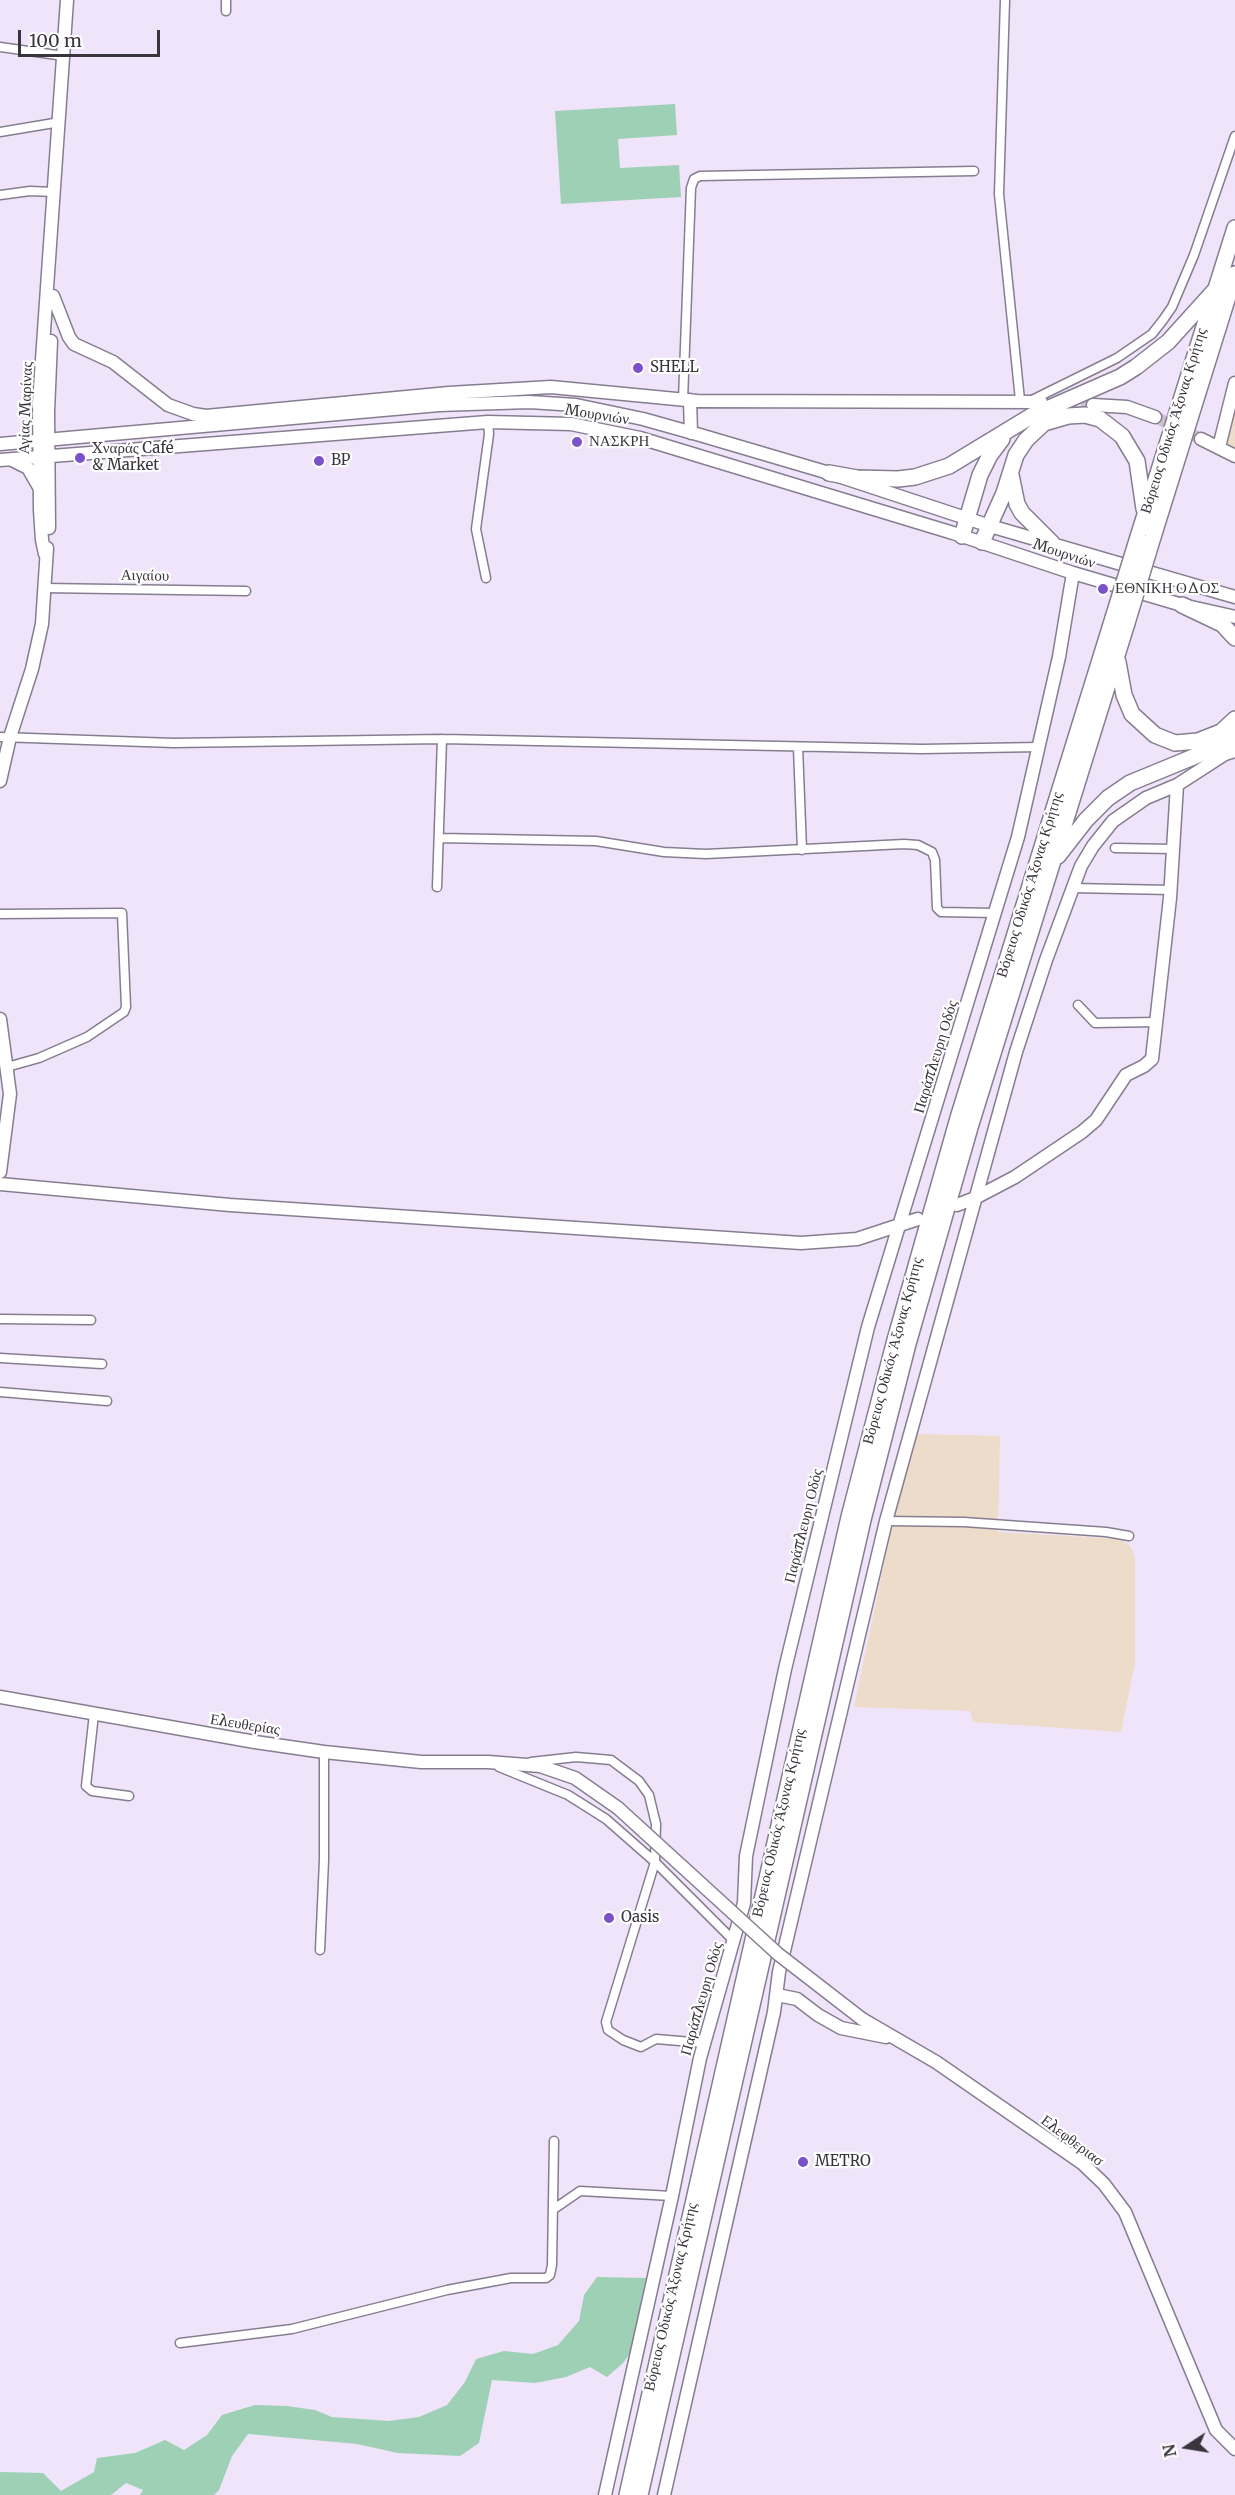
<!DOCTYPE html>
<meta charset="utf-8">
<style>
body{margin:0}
#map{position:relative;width:1235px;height:2495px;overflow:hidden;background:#efe4f9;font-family:Merriweather,serif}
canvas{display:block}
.north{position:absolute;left:1157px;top:2417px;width:60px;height:60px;-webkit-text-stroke:4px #fff;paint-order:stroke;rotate:258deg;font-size:16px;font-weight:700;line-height:24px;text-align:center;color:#39353d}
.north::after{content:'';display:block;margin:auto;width:21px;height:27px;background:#39353d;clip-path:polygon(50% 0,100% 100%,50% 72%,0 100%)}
.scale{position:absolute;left:18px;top:30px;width:142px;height:27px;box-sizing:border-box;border:3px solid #39353d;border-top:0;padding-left:8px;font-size:18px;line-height:21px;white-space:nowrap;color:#39353d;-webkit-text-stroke:4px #fff;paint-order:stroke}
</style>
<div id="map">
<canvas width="1235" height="2495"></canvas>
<div class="north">N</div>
<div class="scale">100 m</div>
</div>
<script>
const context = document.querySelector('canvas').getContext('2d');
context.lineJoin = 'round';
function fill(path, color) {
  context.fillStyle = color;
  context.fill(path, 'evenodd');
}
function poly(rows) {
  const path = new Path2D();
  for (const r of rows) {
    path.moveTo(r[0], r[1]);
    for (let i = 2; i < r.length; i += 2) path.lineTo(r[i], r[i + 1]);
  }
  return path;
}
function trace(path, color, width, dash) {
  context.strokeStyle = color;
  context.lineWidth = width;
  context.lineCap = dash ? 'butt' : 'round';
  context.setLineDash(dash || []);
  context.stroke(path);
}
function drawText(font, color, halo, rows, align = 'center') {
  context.font = font + ' Merriweather,serif';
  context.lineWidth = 4.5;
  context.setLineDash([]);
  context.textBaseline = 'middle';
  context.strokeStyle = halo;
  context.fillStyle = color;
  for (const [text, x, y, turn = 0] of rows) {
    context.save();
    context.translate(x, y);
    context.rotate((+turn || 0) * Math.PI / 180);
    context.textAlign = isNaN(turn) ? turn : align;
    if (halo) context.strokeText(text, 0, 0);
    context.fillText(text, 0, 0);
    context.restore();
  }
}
const industrial = poly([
 [1235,410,1235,450,1226,445],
 [916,1434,1000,1436,998,1532,1120,1539,1130,1546,1135,1557,1135,1663,1121,1732,973,1722,970,1711,854,1707,892,1526]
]);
const green = poly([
 [675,104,677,135,618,139,620,168,679,165,681,197,561,204,555,111],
 [597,2277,646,2278,631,2352,623,2363,607,2377,590,2367,566,2377,535,2383,492,2380,479,2443,460,2456,398,2453,357,2444,248,2434,232,2456,219,2490,214,2495,140,2495,143,2490,126,2483,111,2495,0,2495,0,2472,43,2473,61,2491,94,2472,97,2458,135,2453,165,2440,184,2450,207,2435,222,2415,255,2405,287,2406,315,2410,332,2417,389,2421,419,2417,447,2405,465,2382,476,2359,504,2351,533,2354,558,2345,579,2321,584,2295]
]);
const secondaryTunnel = poly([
 [1063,403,1093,405],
 [1155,417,1201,439]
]);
const street = poly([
 [1005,0,999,194,1020,400],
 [226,11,226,0],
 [0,47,64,56],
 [0,132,60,122],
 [0,195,30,191,54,192],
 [683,400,691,188,694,179,700,176,974,171],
 [1030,401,1117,358,1152,334,1163,320,1172,307,1194,255,1235,136],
 [486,578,476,529,489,434,488,422],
 [44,588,246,591],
 [0,737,174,743,442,739,922,749,1040,747],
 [798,747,802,850],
 [439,838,596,841,664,852,706,854,904,844,918,845,932,852,935,860,937,908,941,912,995,913],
 [1115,848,1173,849],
 [437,887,442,739],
 [1072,888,1171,890],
 [0,914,122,913,126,1007,124,1012,87,1037,39,1058,7,1067],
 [1078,1005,1095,1023,1157,1022],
 [0,1319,91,1320],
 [0,1358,102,1364],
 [0,1392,107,1401],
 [886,1521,964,1522,1106,1532,1129,1536],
 [94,1714,86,1786,92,1791,129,1796],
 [531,1762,576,1757,611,1760,639,1781,649,1795,656,1824,655,1862,606,2022,608,2030,623,2040,641,2047,656,2039,704,2043],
 [499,1767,568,1795,606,1819,655,1862,734,1941],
 [320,1950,324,1860,324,1752],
 [554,2209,580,2191,672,2196],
 [180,2343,292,2329,447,2290,511,2278,546,2278,550,2275,552,2265,554,2141]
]);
const secondary = poly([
 [53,296,69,337,74,344,113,362,168,405,193,414,206,416,449,393,551,387,697,401,1041,402],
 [690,400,691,433],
 [1093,405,1127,407,1155,417],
 [1201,439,1235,456],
 [0,444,439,405,529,402,576,405,643,419,700,435,829,473,990,526,1235,597],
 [1219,447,1235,383],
 [0,460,488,422,571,424,640,438,953,533,1073,573,1182,605,1235,617],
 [12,460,28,468,39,487],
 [49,528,48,412,51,341],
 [45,554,42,540,40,510,39,403,67,0],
 [0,781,10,737,32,669,42,624,47,548],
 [0,1019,10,1094,0,1172],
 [0,1184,230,1205,801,1243,857,1239,918,1219],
 [957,1205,975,1198,1015,1177,1082,1132,1096,1120,1126,1075,1144,1066,1152,1059,1170,898,1177,785],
 [0,1697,255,1742,324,1752,421,1762,488,1762,540,1766,575,1778,618,1808],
 [777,1995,797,1999,818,2015,841,2028,886,2037],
 [862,2019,936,2062,1082,2163,1104,2184,1125,2212,1216,2430,1235,2449],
 [605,2495,672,2196,700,2058,744,1903,746,1856,785,1669,868,1327,1018,837,1059,657,1073,573],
 [664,2495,774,2012,779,1972,886,1521,1016,1052,1046,960,1081,866,1093,846,1113,821,1146,798,1177,785,1225,754,1235,751]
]);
const highway = poly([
 [829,473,857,478,898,479,915,477,949,466,1033,415,1120,377,1136,367,1168,342,1215,290],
 [1011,475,1017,504,1022,513,1052,543],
 [962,536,980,475,990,455,1002,439],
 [1138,537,1235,228],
 [1153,537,1235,274],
 [982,542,1004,493,1016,455,1026,440,1044,423,1068,416,1085,415,1100,419,1122,436,1137,461,1144,509],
 [1182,605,1222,624,1235,638],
 [1118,662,1124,695,1132,714,1155,735,1175,743,1198,741,1221,732,1235,719],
 [1058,856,1086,820,1108,798,1130,783,1220,746,1235,737],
 [627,2495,849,1517,895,1340,958,1118,1113,618],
 [640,2495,863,1520,908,1344,971,1124,1127,623]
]);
const secondaryBridge = poly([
 [618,1808,778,1954,862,2019]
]);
const highwayBridge = poly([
 [1113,618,1138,537],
 [1127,623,1153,537]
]);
const markers = [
 [638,368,6,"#7a51ca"],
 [577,442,6,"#7a51ca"],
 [80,458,6,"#7a51ca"],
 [319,461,6,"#7a51ca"],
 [1103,589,6,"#7a51ca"],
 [609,1918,6,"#7a51ca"],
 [803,2162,6,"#7a51ca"]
];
const poiNames = [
 ["SHELL",650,368],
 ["ΝΑΣΚΡΗ",589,442],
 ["Χναράς Café",92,449],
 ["& Market",92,466],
 ["BP",331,461],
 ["ΕΘΝΙΚΗ ΟΔΟΣ",1115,589],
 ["Oasis",621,1918],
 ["METRO",815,2162]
];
const streetNames = [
 ["Αγίας Μαρίνας",26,408,-88],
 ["Μουρνιών",597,415,9],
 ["Βόρειος Οδικός Άξονας Κρήτης",1174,421,-73],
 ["Μουρνιών",1064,554,18],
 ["Αιγαίου",145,576,1],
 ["Βόρειος Οδικός Άξονας Κρήτης",1030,885,-73],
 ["Παράπλευρη Οδός",936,1057,-73],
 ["Βόρειος Οδικός Άξονας Κρήτης",893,1351,-75],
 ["Παράπλευρη Οδός",804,1526,-76],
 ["Ελευθερίας",245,1725,9],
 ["Βόρειος Οδικός Άξονας Κρήτης",779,1823,-77],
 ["Παράπλευρη Οδός",702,1999,-74],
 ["Ελεφθεριασ",1072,2141,37],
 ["Βόρειος Οδικός Άξονας Κρήτης",671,2297,-77]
];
fill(industrial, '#eddcca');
fill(green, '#9ed0b6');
trace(secondaryTunnel, '#cbc1d3', 12, [12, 6]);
trace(street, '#877d90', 11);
trace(secondary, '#877d90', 15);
trace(highway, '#877d90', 18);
trace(street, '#fff', 8);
trace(secondary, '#fff', 12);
trace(highway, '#fff', 15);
trace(secondaryBridge, '#877d90', 15, []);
trace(highwayBridge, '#877d90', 18, []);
trace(secondaryBridge, '#fff', 12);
trace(highwayBridge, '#fff', 15);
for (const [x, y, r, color] of markers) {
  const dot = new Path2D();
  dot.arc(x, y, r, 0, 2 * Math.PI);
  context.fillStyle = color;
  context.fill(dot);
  trace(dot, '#fff', 2);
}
drawText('15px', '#39353d', '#fff', poiNames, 'left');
drawText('15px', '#39353d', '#fff', streetNames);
</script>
